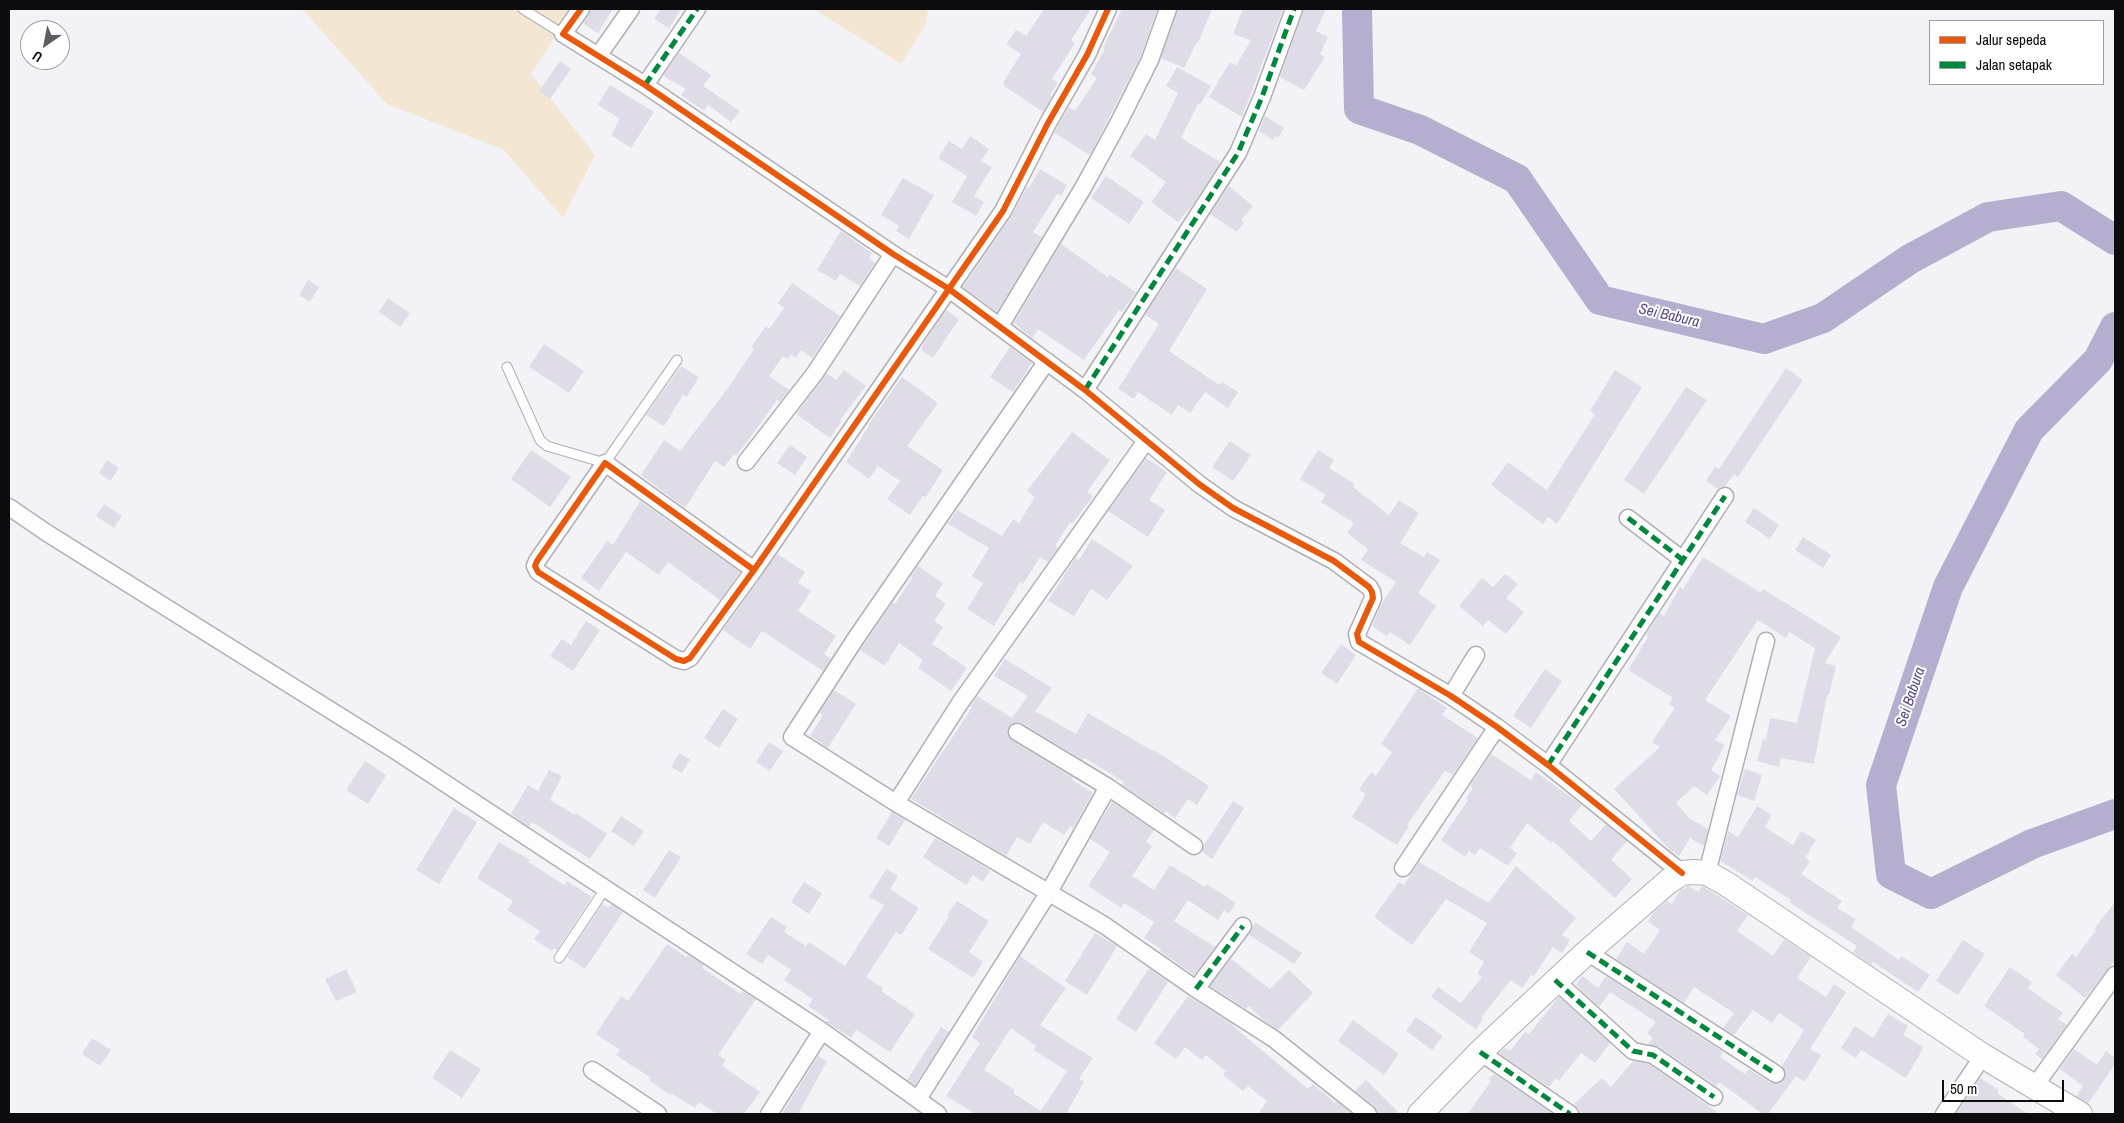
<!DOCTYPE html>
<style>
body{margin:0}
#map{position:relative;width:2124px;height:1123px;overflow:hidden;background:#f3f2f7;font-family:"Archivo Narrow",sans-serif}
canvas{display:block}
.frame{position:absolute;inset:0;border:10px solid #0c0c0e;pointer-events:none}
.legend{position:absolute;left:1929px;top:20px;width:175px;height:65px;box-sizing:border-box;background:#fff;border:1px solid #9e9e9f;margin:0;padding:6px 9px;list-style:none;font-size:15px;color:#0c0c0e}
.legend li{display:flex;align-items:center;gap:10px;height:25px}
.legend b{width:25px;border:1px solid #9e9e9f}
.north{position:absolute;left:20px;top:20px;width:50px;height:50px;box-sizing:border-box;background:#fff;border:1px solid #9e9e9f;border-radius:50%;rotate:213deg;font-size:14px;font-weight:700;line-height:20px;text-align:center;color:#0c0c0e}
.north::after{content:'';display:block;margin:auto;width:18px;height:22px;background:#5d5c60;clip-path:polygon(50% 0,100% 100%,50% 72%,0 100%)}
.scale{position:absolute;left:1942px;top:1080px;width:122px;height:22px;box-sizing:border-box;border:2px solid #0c0c0e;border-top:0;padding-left:6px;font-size:15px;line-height:18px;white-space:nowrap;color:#0c0c0e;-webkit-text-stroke:4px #fff;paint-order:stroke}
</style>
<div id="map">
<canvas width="2124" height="1123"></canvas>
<div class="frame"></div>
<ul class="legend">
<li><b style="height:6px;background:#e8590c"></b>Jalur sepeda</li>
<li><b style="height:6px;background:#00873e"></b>Jalan setapak</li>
</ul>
<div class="north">U</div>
<div class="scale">50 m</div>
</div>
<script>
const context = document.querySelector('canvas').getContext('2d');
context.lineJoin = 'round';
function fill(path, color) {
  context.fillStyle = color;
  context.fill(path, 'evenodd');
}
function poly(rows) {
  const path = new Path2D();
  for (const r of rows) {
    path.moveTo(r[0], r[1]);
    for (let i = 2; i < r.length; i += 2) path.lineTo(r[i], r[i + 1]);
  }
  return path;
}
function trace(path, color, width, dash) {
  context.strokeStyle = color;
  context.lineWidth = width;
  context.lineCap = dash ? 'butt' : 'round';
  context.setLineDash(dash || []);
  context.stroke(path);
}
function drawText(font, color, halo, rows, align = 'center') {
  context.font = font + ' "Archivo Narrow",sans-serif';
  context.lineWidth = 4;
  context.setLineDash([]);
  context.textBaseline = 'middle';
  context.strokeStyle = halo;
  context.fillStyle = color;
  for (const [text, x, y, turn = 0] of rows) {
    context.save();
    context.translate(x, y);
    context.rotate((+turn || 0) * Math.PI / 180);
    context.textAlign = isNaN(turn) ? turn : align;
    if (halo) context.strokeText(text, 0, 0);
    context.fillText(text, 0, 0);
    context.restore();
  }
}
const green = poly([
 [302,9,573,9,531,74,595,155,563,218,504,150,387,104],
 [814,9,928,9,926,24,901,64]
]);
const river = poly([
 [1357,9,1359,109,1420,130,1517,179,1600,300,1764,339,1823,318,1910,259,1988,217,2061,206,2115,240],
 [2115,327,2098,360,2029,430,1948,587,1881,785,1891,874,1931,894,2032,844,2115,814]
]);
const building = poly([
 [591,9,613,9,598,33,583,23],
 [661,9,681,9,669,28,654,19],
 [1044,9,1091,9,1071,40,1075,43,1052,79,1058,83,1050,95,1052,96,1043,112,1004,86,1004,81,1021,54,1006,44,1016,30,1026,36],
 [1122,9,1157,9,1141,56,1090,155,1054,133,1069,107,1075,111,1097,78,1091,74,1105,49,1103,48],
 [1178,9,1212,9,1198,43,1197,42,1184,68,1161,58],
 [1243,9,1283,9,1242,117,1209,97,1230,62,1236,66,1251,40,1233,34],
 [1304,9,1326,9,1316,31,1328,37,1320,54,1325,57,1304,90,1280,77],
 [679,53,711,75,703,86,740,111,731,122,708,105,704,111,681,95,686,89,663,76],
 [560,61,571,69,550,99,539,91],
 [1177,67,1211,86,1200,105,1198,104,1181,138,1220,162,1194,203,1178,222,1151,202,1166,182,1130,156,1146,134,1155,140,1178,93,1166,86],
 [610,85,654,112,631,148,611,135,620,119,598,105],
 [1265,116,1284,128,1278,138,1275,136,1273,140,1259,131],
 [970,136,989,149,981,161,992,167,974,196,984,202,976,216,952,202,967,176,938,158,949,141,962,149],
 [1040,169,1067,185,1061,196,1057,194,1033,232,1042,237,997,312,963,287,1011,217,1027,187,1029,188],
 [1106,176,1144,202,1129,224,1091,198],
 [903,178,934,195,909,239,896,231,899,226,881,215],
 [1229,186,1253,206,1241,220,1244,222,1237,232,1210,214],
 [841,231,872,253,869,258,875,263,860,286,840,274,836,281,817,270],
 [1061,244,1108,277,1109,274,1136,292,1122,312,1119,310,1084,360,1038,329,1032,338,1014,323],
 [1176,268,1207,289,1169,351,1219,385,1222,382,1238,392,1228,408,1205,392,1190,413,1178,405,1172,415,1138,392,1134,399,1118,389,1159,324,1145,315],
 [308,280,319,287,310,302,299,295],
 [792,283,840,316,812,358,801,350,796,358,791,354,788,359,783,356,769,376,789,390,780,402,777,400,747,442,736,456,734,454,724,467,715,461,685,508,641,475,664,440,680,451,728,388,754,349,751,347,766,326,769,329,784,308,778,303],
 [388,298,410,313,400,327,379,312],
 [946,310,959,319,933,358,921,350,923,347,922,346],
 [544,344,584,371,569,393,529,367],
 [1010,347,1032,363,1013,392,990,377],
 [681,366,699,377,687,397,683,395,664,426,646,415],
 [1786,368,1803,380,1738,477,1734,474,1725,486,1718,489,1706,481,1715,467,1719,469],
 [844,370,866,386,840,420,842,421,830,438,796,414,827,373,836,380],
 [1615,370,1642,387,1557,524,1548,517,1543,524,1491,485,1508,462,1547,490,1595,414,1590,411],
 [902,377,938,403,907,446,943,470,926,497,923,496,910,515,887,499,900,481,878,466,869,479,846,462,869,426,868,425],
 [1686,387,1707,400,1644,494,1624,480],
 [1072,432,1110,460,1087,492,1093,496,1072,524,1070,522,1055,546,1058,548,1048,562,1040,557,1023,584,1020,582,994,626,967,609,983,583,972,576,989,548,948,524,957,510,1002,536,1013,519,1019,523,1035,497,1027,491],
 [1230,441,1251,455,1233,481,1212,467],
 [790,445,807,457,795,475,777,463],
 [531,450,571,477,550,507,511,479],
 [1318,450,1334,460,1329,468,1355,484,1353,487,1389,515,1399,500,1419,513,1400,543,1424,557,1427,552,1440,560,1418,593,1436,606,1410,645,1390,632,1387,636,1372,626,1380,606,1396,582,1361,560,1368,549,1347,533,1354,523,1321,502,1326,495,1300,479],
 [1146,458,1167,472,1149,500,1165,510,1148,537,1108,511],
 [107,460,119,468,110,481,99,473],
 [640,501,740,572,720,600,668,562,659,575,626,552,599,591,581,578,607,541,613,545],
 [104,504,122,516,114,528,96,516],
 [1754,508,1779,525,1770,539,1745,522],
 [1803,537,1831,555,1823,568,1795,550],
 [1092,539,1133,566,1107,600,1091,589,1074,616,1048,601,1075,558,1079,560],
 [777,554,805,572,798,583,811,591,798,611,836,636,824,654,831,659,823,671,762,631,750,649,723,630],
 [1703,557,1761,593,1763,589,1841,637,1825,663,1836,666,1829,695,1827,695,1814,764,1781,758,1779,767,1757,761,1763,739,1766,740,1770,718,1797,723,1815,648,1789,632,1786,638,1758,620,1705,700,1731,716,1715,740,1725,745,1711,770,1720,776,1707,795,1694,786,1676,803,1689,818,1708,829,1704,846,1690,838,1679,856,1670,850,1614,789,1660,747,1652,742,1675,708,1669,704,1673,698,1628,670,1648,637,1646,635,1660,613,1664,616,1680,587,1683,589],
 [918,566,943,583,935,596,946,604,934,621,943,627,932,644,967,668,951,691,918,668,923,660,899,643,885,666,860,650,893,602,895,604,912,578,911,577],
 [1505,574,1518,584,1506,598,1524,612,1506,634,1488,620,1483,626,1459,606,1482,578,1493,587],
 [586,621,600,630,573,671,550,656,562,639,571,645],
 [1341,644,1356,655,1337,684,1321,673],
 [1005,659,1052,688,1035,711,1076,734,1088,713,1153,751,1154,750,1209,786,1197,805,1188,799,1175,818,1166,811,1164,813,1122,785,1124,782,1085,758,1083,760,1022,723,1017,722,1012,724,1007,731,1011,740,1073,778,1072,780,1093,793,1073,828,1070,826,1064,835,1043,822,1030,844,1017,837,1006,856,911,799,972,708,970,707,977,696,1012,718,1028,696,994,676],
 [1545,669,1562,681,1531,728,1513,716],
 [1418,688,1447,708,1442,715,1478,738,1453,775,1445,771,1407,825,1409,826,1397,845,1352,817,1366,794,1359,790,1371,772,1376,776,1392,752,1381,744],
 [834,690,856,704,828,748,810,736,823,715,819,713],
 [723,709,738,719,719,748,704,738],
 [769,742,783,751,770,771,756,762],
 [679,753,690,759,682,773,671,767],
 [1491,754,1531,780,1536,772,1582,805,1569,821,1591,841,1606,824,1627,841,1611,860,1632,879,1615,898,1553,841,1551,843,1527,823,1510,848,1517,853,1508,866,1480,848,1475,855,1469,851,1465,857,1441,840,1468,800,1466,798,1473,788,1470,786],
 [365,761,386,775,368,804,346,790],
 [1745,769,1762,775,1754,801,1737,795],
 [549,770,562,776,550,800,575,815,576,813,607,834,590,859,532,822,529,827,511,814,528,785,538,791],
 [1233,801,1244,808,1212,859,1202,852,1204,845],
 [1112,802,1154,830,1146,842,1152,846,1132,876,1154,890,1170,865,1205,887,1207,884,1236,903,1229,914,1224,910,1218,920,1188,900,1174,921,1215,947,1194,975,1160,951,1161,949,1144,938,1154,922,1124,903,1121,908,1088,886,1110,852,1090,839],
 [1757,806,1772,815,1765,827,1793,845,1801,831,1816,840,1805,858,1810,861,1801,874,1842,901,1837,908,1856,919,1851,927,1899,960,1901,956,1930,975,1918,992,1873,962,1871,965,1853,952,1857,946,1789,902,1791,900,1755,877,1753,881,1720,861,1728,831,1738,837],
 [454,808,477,822,439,884,416,870],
 [892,812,905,820,889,846,876,838],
 [621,816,644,831,634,846,611,831],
 [935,838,990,870,983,882,973,875,966,885,923,857],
 [499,842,530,860,528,862,564,885,567,881,592,897,557,950,554,948,552,951,534,939,540,931,507,910,513,901,477,878],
 [669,850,681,857,655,898,643,890],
 [1419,862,1489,903,1516,866,1576,918,1562,935,1570,940,1562,953,1553,947,1534,976,1531,975,1522,988,1511,980,1481,1017,1483,1019,1476,1029,1431,997,1438,987,1461,1003,1482,977,1477,974,1484,962,1469,952,1487,923,1446,899,1412,945,1374,917,1399,882,1404,885],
 [886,869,898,876,890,889,919,908,901,935,896,932,866,977,883,988,881,991,915,1014,890,1052,856,1030,851,1038,827,1022,829,1020,808,1006,813,999,784,980,791,970,768,955,762,964,746,954,771,917,787,927,784,932,806,946,809,942,845,966,884,905,869,897],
 [804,882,822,893,809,914,791,902],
 [1688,886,1698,892,1703,886,1748,915,1737,931,1773,956,1784,939,1811,957,1797,978,1826,997,1834,984,1846,992,1810,1049,1821,1055,1805,1082,1796,1076,1768,1114,1763,1114,1719,1082,1716,1086,1659,1047,1648,1044,1653,1038,1647,1033,1656,1022,1610,992,1599,1007,1576,985,1582,976,1598,988,1606,976,1723,1052,1720,1057,1745,1074,1749,1069,1771,1083,1781,1083,1786,1075,1782,1066,1804,1030,1779,1013,1772,1023,1753,1010,1734,1035,1723,1028,1734,1013,1694,987,1684,1003,1616,959,1627,942,1644,954,1660,930,1648,922,1653,913,1667,901,1672,904,1680,890],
 [957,901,989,921,969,952,983,962,973,978,928,949,949,916,947,915],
 [2115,902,2115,960,2085,998,2056,975,2072,954,2076,957,2096,930,2094,929],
 [602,904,609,908,611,904,623,912,585,969,567,957],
 [1255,922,1302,953,1294,964,1249,935],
 [1095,933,1117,946,1087,995,1065,981],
 [1963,940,1985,954,1958,995,1936,981],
 [667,944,686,957,688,955,704,965,702,968,741,994,743,991,756,999,718,1055,726,1060,722,1066,760,1092,744,1114,717,1114,699,1102,695,1108,671,1093,670,1095,649,1080,651,1078,616,1055,620,1050,596,1034,621,996,628,1001],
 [1020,956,1066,988,1040,1025,1093,1058,1079,1079,1084,1082,1066,1114,976,1114,946,1096,980,1043,972,1037],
 [1011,1028,1036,1046,1033,1050,1067,1071,1041,1111,1013,1093,1015,1090,984,1070],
 [1231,959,1270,989,1289,970,1313,993,1278,1030,1263,1020,1249,1006,1246,1009,1210,986],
 [2010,967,2032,982,2028,988,2063,1013,2058,1019,2067,1025,2042,1059,2035,1054,2039,1049,2023,1037,2025,1034,1984,1006],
 [1149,968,1168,982,1136,1032,1116,1019],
 [346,969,357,992,336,1001,325,979],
 [1188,996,1234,1025,1233,1026,1308,1089,1313,1084,1335,1103,1336,1101,1352,1114,1258,1114,1267,1101,1248,1086,1243,1091,1223,1075,1226,1071,1206,1055,1202,1060,1185,1047,1176,1059,1154,1043],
 [1559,997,1610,1043,1595,1063,1581,1053,1559,1081,1556,1078,1549,1087,1499,1053,1505,1048,1510,1051,1525,1032,1529,1034],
 [1888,1014,1908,1026,1903,1035,1924,1047,1906,1078,1861,1050,1856,1058,1841,1048,1855,1026,1873,1038],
 [1416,1017,1443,1036,1432,1050,1406,1031],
 [1353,1020,1399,1054,1384,1075,1338,1041],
 [941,1027,949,1032,915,1085,907,1080],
 [92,1038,111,1050,100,1066,82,1054],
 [2074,1049,2097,1065,2106,1051,2115,1058,2115,1064,2088,1104,2076,1096,2083,1086,2060,1069],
 [450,1050,481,1069,462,1098,432,1078],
 [818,1056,827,1061,798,1114,782,1114],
 [1633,1061,1649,1064,1720,1114,1580,1114,1579,1109,1574,1104,1602,1078,1611,1087],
 [1494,1074,1553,1114,1468,1114,1491,1081,1489,1079],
 [1980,1078,1999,1090,1997,1093,2028,1114,1956,1114],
 [1366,1080,1400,1114,1378,1114,1374,1106,1355,1091]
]);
const lane = poly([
 [523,9,563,34],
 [507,367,540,440,547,446,605,463,677,360],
 [559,958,605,889]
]);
const street = poly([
 [581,9,563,34,645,85,893,254,949,289,1085,390,1199,484,1233,508,1334,561,1369,587,1372,592,1373,598,1357,634,1359,642,1451,696,1497,727,1548,765,1682,873],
 [598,56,631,9],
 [645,85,697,9],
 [1000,326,1083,188,1119,122,1150,60,1168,9],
 [1047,361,856,638,792,737,896,803,1104,925,1196,989,1274,1039,1368,1114],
 [1085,390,1238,153,1262,97,1294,9],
 [746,462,815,373,893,254],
 [9,507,47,533,399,753,822,1031,938,1114],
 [1628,518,1683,560],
 [754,570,605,463,537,561,535,566,538,572,676,659,684,661,690,658,754,570,1003,211,1048,123,1087,55,1108,9],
 [1451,696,1476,655],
 [1017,732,1108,787,1194,846],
 [1548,765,1725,496],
 [896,803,960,703,1146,441],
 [1403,868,1497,727],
 [1707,873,1766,641],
 [1587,952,1776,1074],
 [1555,980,1633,1051,1653,1055,1714,1097],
 [1196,989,1243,926],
 [1480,1052,1570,1114],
 [592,1070,658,1114],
 [2034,1087,2115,975],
 [918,1099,1049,892,1108,787],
 [769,1114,822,1031],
 [1944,1114,1983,1056]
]);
const secondary = poly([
 [1420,1114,1480,1052,1587,952,1669,881,1682,873,1694,872,1707,873,1725,883,1983,1056,2080,1114]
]);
const quiet = poly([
 [645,85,697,9],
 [1085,390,1238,153,1262,97,1294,9],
 [1628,518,1683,560],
 [1548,765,1725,496],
 [1587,952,1776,1074],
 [1555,980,1633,1051,1653,1055,1714,1097],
 [1196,989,1243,926],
 [1480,1052,1570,1114]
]);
const cycleway = poly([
 [581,9,563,34,645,85,893,254,949,289,1085,390,1199,484,1233,508,1334,561,1369,587,1372,592,1373,598,1357,634,1359,642,1451,696,1497,727,1548,765,1682,873],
 [754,570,605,463,537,561,535,566,538,572,676,659,684,661,690,658,754,570,1003,211,1048,123,1087,55,1108,9]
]);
const waterNames = [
 ["Sei Babura",1669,316,13],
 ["Sei Babura",1911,697,-71]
];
fill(green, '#f3e6d3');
trace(river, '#b5aece', 30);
fill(building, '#dfdce8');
trace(lane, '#b0afb3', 11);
trace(street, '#b0afb3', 19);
trace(secondary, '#b0afb3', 26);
trace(lane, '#fdfdfe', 9);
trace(street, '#fdfdfe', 16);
trace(secondary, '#fdfdfe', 24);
trace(quiet, '#00873e', 5, [10, 5]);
trace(cycleway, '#e8590c', 6);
drawText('italic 15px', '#584883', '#fff', waterNames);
</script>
